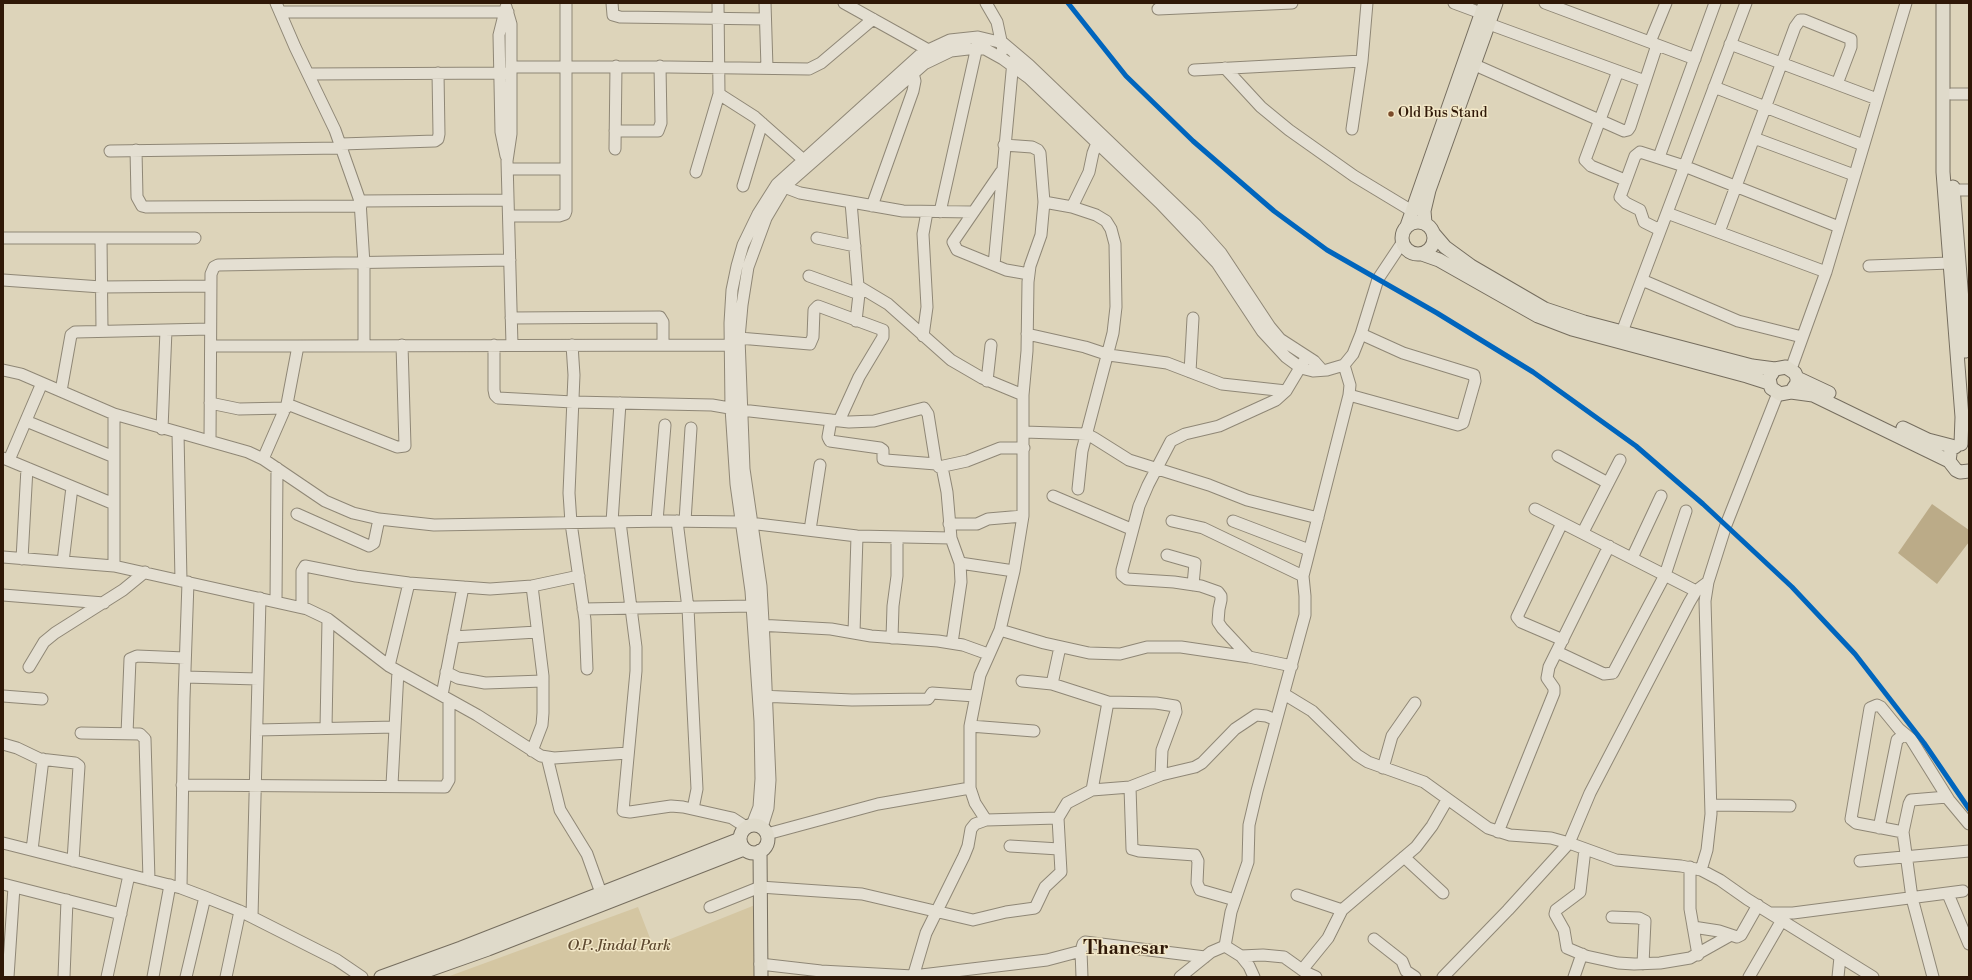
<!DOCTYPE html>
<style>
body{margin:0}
#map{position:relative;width:1972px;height:980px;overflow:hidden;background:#ddd4ba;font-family:"Libre Bodoni",serif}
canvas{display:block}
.frame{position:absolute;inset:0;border:4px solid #2f1807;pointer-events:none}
</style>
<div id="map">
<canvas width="1972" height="980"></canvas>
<div class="frame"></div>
</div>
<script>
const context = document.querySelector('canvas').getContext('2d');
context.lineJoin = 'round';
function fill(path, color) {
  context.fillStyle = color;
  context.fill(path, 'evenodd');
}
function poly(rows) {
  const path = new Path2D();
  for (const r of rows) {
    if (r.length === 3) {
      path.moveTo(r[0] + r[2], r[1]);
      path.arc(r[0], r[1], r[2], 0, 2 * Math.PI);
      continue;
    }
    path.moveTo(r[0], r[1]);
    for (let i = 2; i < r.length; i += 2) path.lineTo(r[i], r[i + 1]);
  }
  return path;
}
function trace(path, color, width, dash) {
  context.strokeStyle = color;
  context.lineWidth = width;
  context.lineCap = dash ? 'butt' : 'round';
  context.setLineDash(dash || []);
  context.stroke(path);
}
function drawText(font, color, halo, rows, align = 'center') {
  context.font = font + ' "Libre Bodoni",serif';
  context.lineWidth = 3;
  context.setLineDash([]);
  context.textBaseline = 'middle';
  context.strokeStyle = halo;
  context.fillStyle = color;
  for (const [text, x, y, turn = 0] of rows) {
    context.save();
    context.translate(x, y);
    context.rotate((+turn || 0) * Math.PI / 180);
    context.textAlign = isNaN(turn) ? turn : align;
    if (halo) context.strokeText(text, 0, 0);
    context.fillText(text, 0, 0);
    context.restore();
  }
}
const green = poly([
 [755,905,754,977,447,977,638,907,653,946]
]);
const water = poly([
 [1932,504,1969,530,1969,542,1937,584,1898,553]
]);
const minor = poly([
 [276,3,295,47,335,130,360,201,364,264,364,346],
 [612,3,613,15,620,17,765,19],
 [718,3,719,94,755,117,807,163],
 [765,3,767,68],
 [844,3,932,52],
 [986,3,997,22,1003,50],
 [1454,3,1489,16],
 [1545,3,1695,59],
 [506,7,511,24,511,134,507,161,512,345],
 [506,7,499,35,501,132,506,156],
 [1158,9,1292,3],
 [280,12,508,12],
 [1489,24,1645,81],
 [1650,42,1666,3],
 [1730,44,1877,99],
 [1475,65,1624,131,1628,130,1630,127,1657,45],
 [511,67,669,67,809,69,821,63,873,19],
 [1225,68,1261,107,1289,130,1354,176,1412,211],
 [1194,70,1362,61],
 [1618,71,1585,160,1591,166,1625,180],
 [308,74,511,73],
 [1714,87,1863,145],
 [1951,94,1969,94],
 [1352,129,1362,61,1367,3],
 [615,131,658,131,661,123,660,66],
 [1754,138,1854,175],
 [341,144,435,141,438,139,439,134,438,73],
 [615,149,616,66],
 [136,150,137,197,142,206,146,207,361,206],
 [110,151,343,148],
 [1659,157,1715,3],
 [508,169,566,169],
 [696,172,719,94],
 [1001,172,953,242,957,250,1006,270,1029,274],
 [779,185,800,193,903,211,973,212],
 [743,186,762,123],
 [1946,190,1969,190],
 [360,201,508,200],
 [851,202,858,286,888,304,951,360,982,378,1023,395],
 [1044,202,1072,207,1096,215,1106,221,1111,229,1115,244,1116,307,1113,333,1082,451,1078,489],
 [872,206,913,91,915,81,913,73,910,69],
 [1072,207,1089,172,1093,153,1099,138],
 [940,212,978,42],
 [1667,213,1826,272],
 [509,216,559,216,565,214,566,211,566,3],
 [1660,230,1644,222,1640,210,1626,203,1620,197,1635,156,1640,152,1684,166,1839,227],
 [1719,232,1795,27,1800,20,1804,20,1851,39,1851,47,1837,84],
 [3,238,195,238],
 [101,238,102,330],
 [817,238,855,246],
 [994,265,1013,61],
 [1869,266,1950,263],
 [809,276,859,294],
 [3,280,101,287,211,286],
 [1642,280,1738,321,1802,337],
 [511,318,660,317,663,322,663,345],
 [856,321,859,294,858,287],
 [1622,332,1746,3],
 [1027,334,1085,347,1109,355,1167,363,1222,384,1286,391],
 [923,336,927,307,923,234,927,212],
 [739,338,810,344,813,337,814,310,818,306,883,330,883,337,859,377,839,421],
 [494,345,494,390,495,395,498,398,573,402,712,405,741,410,849,422,874,421,924,408,928,414,936,464,939,467,967,461,1000,448,1024,448],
 [572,345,574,375,569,493,571,523,585,620,587,669],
 [211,346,298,346],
 [1791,369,1826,272,1906,3],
 [3,370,21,374,114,414,248,452,263,459,325,501,353,513,379,519,434,525,667,521,741,522,857,536,951,538],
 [1190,372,1193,318],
 [987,381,991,345],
 [61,391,71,335,75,332,210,329],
 [1349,395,1458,425,1463,423,1475,381,1474,375,1471,374,1403,353,1361,334],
 [210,403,239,409,286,408],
 [287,404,397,447,405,446,402,345],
 [114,414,114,566,307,609,328,619,389,666,477,715,541,756,554,758,628,753],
 [831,420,828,437,830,441,880,448,883,450,883,459,886,460,936,464],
 [26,421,114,457],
 [162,429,166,330],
 [1024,432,1086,434,1094,438,1129,460,1209,485,1247,500,1318,518],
 [178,433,181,581],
 [210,441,211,274,214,267,218,265,510,260],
 [1558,456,1608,483],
 [3,458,114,504],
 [263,459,287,404,298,346,736,345],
 [9,460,42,383],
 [942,467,947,492,951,538,960,563,961,582,952,643],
 [1053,496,1131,529],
 [1535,509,1696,591],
 [297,514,369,546,374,543,379,519],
 [657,521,665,425],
 [677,521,688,608,697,789,693,809],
 [685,521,691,428],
 [1172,521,1203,528,1303,576],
 [1233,521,1309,550],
 [612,522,620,403],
 [620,522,636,647,636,671,623,811,630,812,671,806,683,807,732,818,746,827],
 [1562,523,1517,617,1521,622,1563,640],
 [949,524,977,524,988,519,1023,516],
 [810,530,820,465],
 [1583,532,1620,460],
 [1167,555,1195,563,1193,585],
 [3,557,114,566],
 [1632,558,1661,496],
 [22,559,27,468],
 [63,562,72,487],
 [960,563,1014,571],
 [532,586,543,676,543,713,542,725,532,751],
 [3,595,104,603],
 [276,601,277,468],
 [302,607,302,571,305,566,356,576,409,583,490,589,532,586,579,576],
 [583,609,752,606],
 [758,625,831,629,871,636,938,641,963,645,988,654],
 [1000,630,1044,643,1089,653,1120,654,1147,647,1181,647,1249,657,1292,666],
 [854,633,857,536],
 [453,637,537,632],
 [892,638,893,606,897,576,897,537],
 [1557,652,1604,674,1613,673,1665,575,1686,511],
 [1249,657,1222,628,1218,622,1219,609,1221,600,1221,596,1218,592,1201,586,1174,582,1127,579,1122,575,1122,570,1139,506,1148,485,1171,441,1185,434,1219,426,1276,400,1286,391,1304,361],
 [389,666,409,583],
 [29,667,44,642,55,633,123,590,145,572],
 [446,672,458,678,485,683,543,681],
 [185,677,258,679],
 [1022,681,1052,684,1108,702,1156,703,1175,706,1176,712,1162,750,1161,775],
 [1052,684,1060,647],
 [1284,694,1312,711,1357,755,1368,762,1424,782,1488,828,1510,835,1551,838,1569,843,1616,860,1681,866,1701,870,1720,880,1747,899,1873,977],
 [442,695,463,587],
 [3,696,42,699],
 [760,696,852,700,928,699,932,693,975,696],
 [970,726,1034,731],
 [326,728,328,619],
 [257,730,395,727],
 [81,733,140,734,145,739,149,880],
 [127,734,130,659,137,656,185,658],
 [3,744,17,748,40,759,75,763,79,766,73,861],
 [547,757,560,810,587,854,601,893],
 [1383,768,1392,736,1415,703],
 [182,785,445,787,449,780,449,700],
 [392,785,398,671],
 [1130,787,1132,849,1139,851,1195,855,1198,861,1197,883,1200,890,1235,900],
 [1092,790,1108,702],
 [1711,805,1790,806],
 [986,820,1058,818,1067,803,1092,790,1130,787,1161,775,1195,767,1202,763,1235,729,1256,715,1266,716,1276,720],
 [752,825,759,807,761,779,760,721,751,591,736,484,731,408,730,323,732,290,737,266,743,245,758,214,777,184,922,53,950,40,978,37,1003,43,1029,65,1196,225,1221,253,1270,327,1280,339,1314,361,1322,370],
 [762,827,768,808,770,780,764,640,761,586,744,469,739,338,742,305,748,267,766,218,785,186,924,64,951,51,968,49,985,49,1003,59,1029,78,1160,203,1217,263,1262,331,1286,357,1301,368,1313,371,1327,370,1344,365,1353,354,1361,334,1378,279,1402,243],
 [1879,828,1897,740,1905,734],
 [1498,832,1554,693,1554,688,1547,678,1549,667,1609,546],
 [1903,832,1909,804,1911,800,1947,797],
 [767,834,878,804,970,788],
 [3,843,181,888,205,897,240,911,337,960,362,977],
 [1010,846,1059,849],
 [1585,849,1580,892,1556,910,1555,914,1564,930,1567,948,1586,956,1618,963,1634,964,1660,963,1690,958,1731,935,1737,937,1741,935,1758,905],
 [32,850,43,759],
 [1404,857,1443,893],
 [1860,861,1969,851],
 [1690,867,1690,909,1698,955],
 [1701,870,1707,850,1711,814,1705,601,1708,582,1726,525,1778,393],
 [3,884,121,914],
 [181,888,184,699,188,582],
 [1948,894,1969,944],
 [1297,895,1342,910],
 [710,907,760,887,862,894,973,920,1006,912,1035,908,1045,887,1061,872,1058,818],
 [1771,913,1793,913,1963,891],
 [252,917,260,598],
 [1612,917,1639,918,1645,921,1643,964],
 [1693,927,1719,931,1731,935],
 [1374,939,1402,961,1406,971,1415,977],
 [1241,956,1263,955,1284,957,1305,972,1316,977],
 [760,964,821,971,913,976,1047,960,1081,951],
 [1302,970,1328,938,1342,910,1416,847,1432,826,1447,800],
 [8,977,14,887],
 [64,977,67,900],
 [107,977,129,875],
 [153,977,170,885],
 [186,977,205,897],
 [226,977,240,911],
 [913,977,926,933,964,856,968,846,971,829,975,824,986,820,975,803,970,788,970,726,980,675,1000,630,1014,571,1023,516,1023,395,1027,351,1028,282,1030,266,1041,235,1044,202,1040,153,1038,150,1032,147,1004,145],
 [1082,977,1081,951,1083,944,1085,942,1205,957],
 [1180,977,1211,952,1225,946],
 [1254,977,1249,966,1241,956,1225,946,1231,912,1248,862,1249,825,1257,791,1305,615,1305,596,1303,576,1349,395,1350,385,1344,365],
 [1443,977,1508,910,1569,843,1590,793,1689,603,1696,591,1708,582],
 [1574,977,1582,954],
 [1749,977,1782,920],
 [1838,977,1840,957],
 [1933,977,1912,898,1903,832,1856,823,1851,819,1870,708,1877,705,1881,707,1899,729,1911,739,1949,800,1969,824]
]);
const major = poly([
 [1943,3,1943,172,1962,417,1961,444],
 [1953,187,1966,351],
 [1418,238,16],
 [1425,223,1424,211,1429,190,1496,3],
 [1407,226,1485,3],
 [1433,233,1445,247,1471,266,1545,309,1584,322,1752,366,1775,369,1786,367,1795,373,1797,378,1797,383,1791,392,1780,394,1771,388,1769,378,1775,369],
 [1422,254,1439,260,1538,316,1572,329,1747,376,1769,383],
 [1797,378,1829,393],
 [1791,392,1813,395,1949,461],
 [1903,428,1928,440,1955,447],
 [1950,454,1949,461,1956,470,1960,472,1969,471],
 [754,839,14],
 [760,851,761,977],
 [381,977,461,948,740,839],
 [409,977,488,949,744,849]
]);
const rail1 = poly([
 [1068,3,1126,76,1193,141,1274,211,1327,250,1437,313,1533,372,1636,446,1703,504,1792,587,1855,654,1924,743,1969,809]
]);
const markers = [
 [1391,114,3.5,"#7a4b2a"]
];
const busNames = [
 ["Old Bus Stand",1398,114]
];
const parkNames = [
 ["O.P. Jindal Park",619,946]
];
const districtNames = [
 ["Thanesar",1126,949]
];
fill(green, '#d4c6a2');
fill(water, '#bbab88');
trace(minor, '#8f8776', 13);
trace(major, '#766e5f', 15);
trace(minor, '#e4dfd2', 11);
trace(major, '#dfdaca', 13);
trace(rail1, '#0065bd', 5);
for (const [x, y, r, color] of markers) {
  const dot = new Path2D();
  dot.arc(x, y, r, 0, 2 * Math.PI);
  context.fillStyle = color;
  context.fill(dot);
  trace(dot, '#f3e8c8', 1.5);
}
drawText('14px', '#2f1807', '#f3e8c8', busNames, 'left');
drawText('italic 15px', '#5e4930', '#f3e8c8', parkNames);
drawText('bold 19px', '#2f1807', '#f3e8c8', districtNames);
</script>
